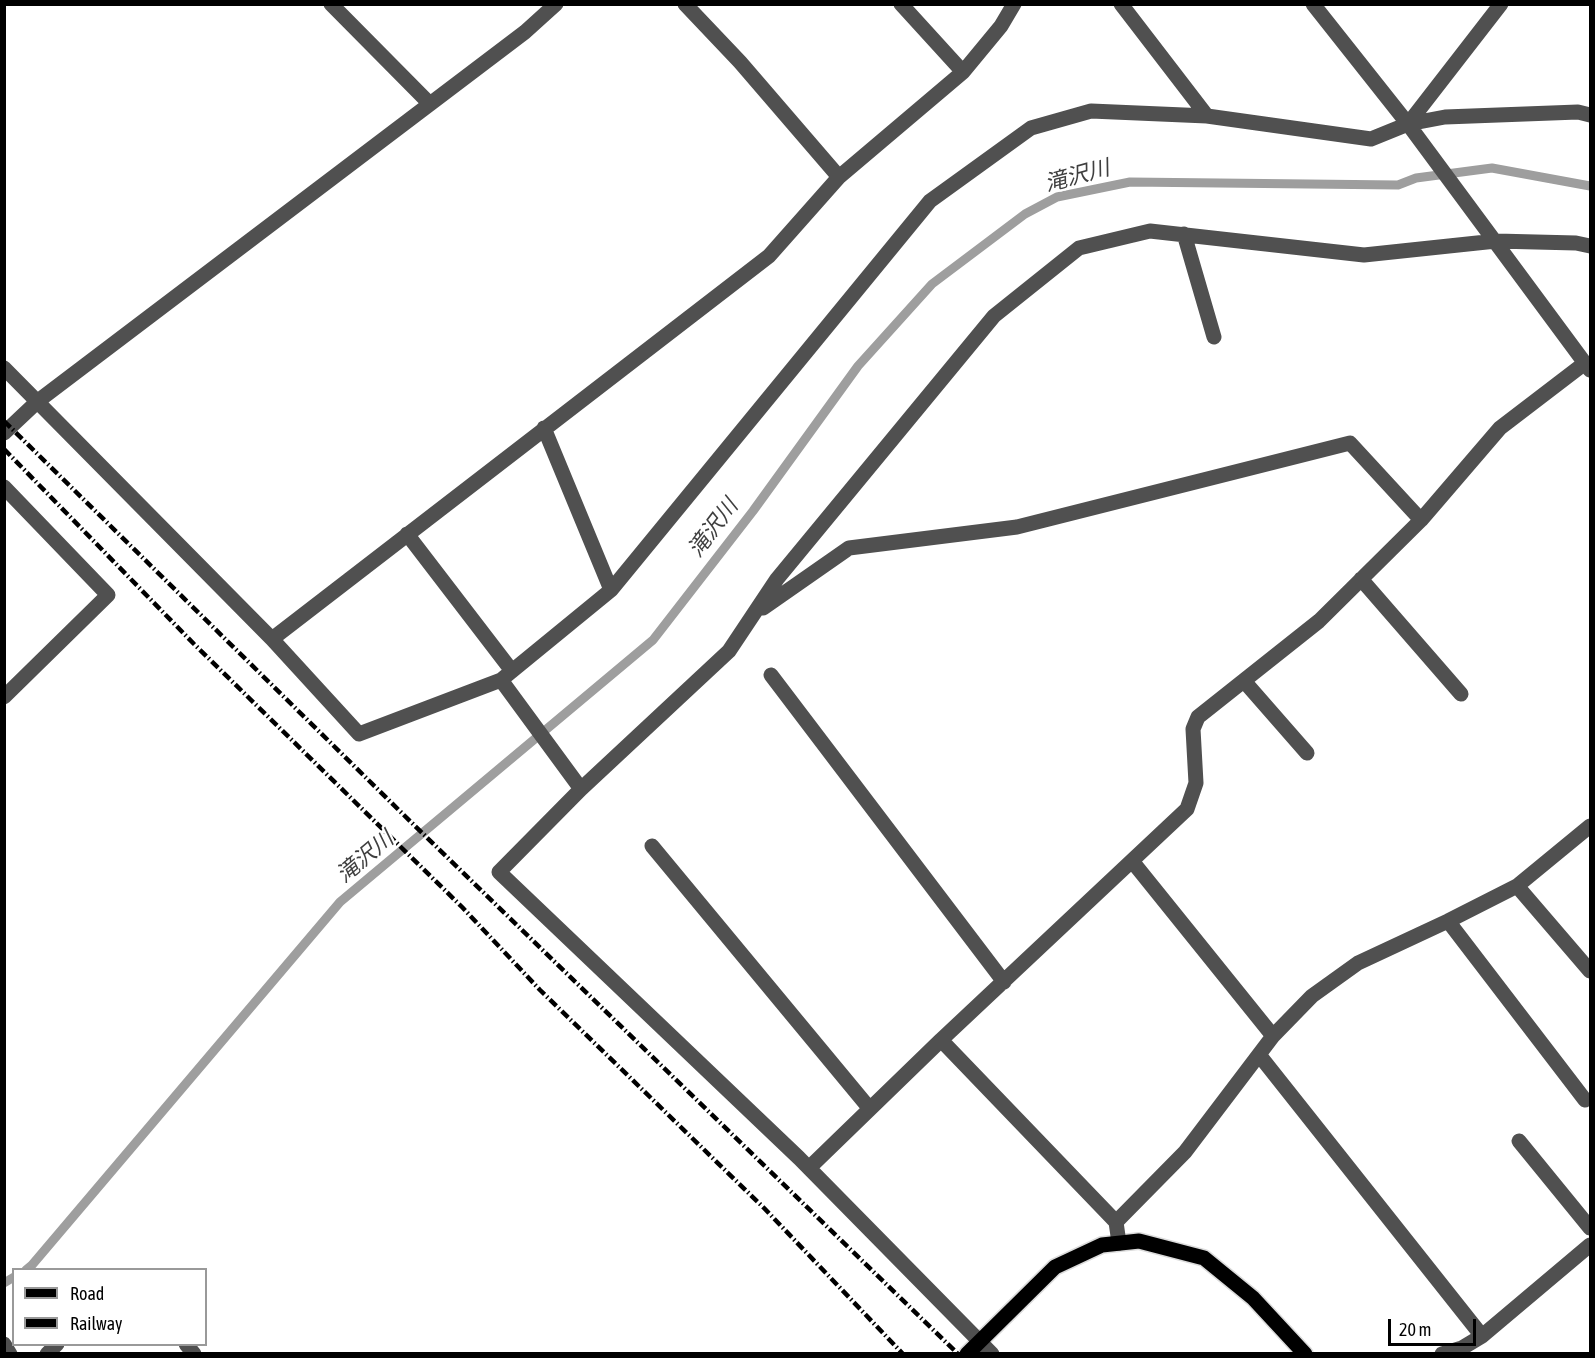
<!DOCTYPE html>
<meta charset="utf-8">
<style>
body{margin:0}
#map{position:relative;width:1595px;height:1358px;overflow:hidden;background:#fff;font-family:"Asap Condensed",sans-serif}
canvas{display:block}
.frame{position:absolute;inset:0;border:6px solid #000;pointer-events:none}
.legend{position:absolute;left:12px;top:1268px;width:195px;height:78px;box-sizing:border-box;background:#fff;border:2px solid #999;margin:0;padding:8px 10px;list-style:none;font-size:18px;color:#000}
.legend li{display:flex;align-items:center;gap:12px;height:30px}
.legend b{width:30px;border:2px solid #999}
.scale{position:absolute;left:1388px;top:1319px;width:88px;height:27px;box-sizing:border-box;border:3px solid #000;border-top:0;padding-left:8px;font-size:18px;line-height:21px;white-space:nowrap;color:#000;-webkit-text-stroke:4px #fff;paint-order:stroke}
</style>
<div id="map">
<canvas width="1595" height="1358"></canvas>
<div class="frame"></div>
<ul class="legend">
<li><b style="height:8px;background:#000"></b>Road</li>
<li><b style="height:8px;background:#000"></b>Railway</li>
</ul>
<div class="scale">20 m</div>
</div>
<script>
const context = document.querySelector('canvas').getContext('2d');
context.lineJoin = 'round';
function poly(rows) {
  const path = new Path2D();
  for (const r of rows) {
    path.moveTo(r[0], r[1]);
    for (let i = 2; i < r.length; i += 2) path.lineTo(r[i], r[i + 1]);
  }
  return path;
}
function trace(path, color, width, dash) {
  context.strokeStyle = color;
  context.lineWidth = width;
  context.lineCap = dash ? 'butt' : 'round';
  context.setLineDash(dash || []);
  context.stroke(path);
}
function drawText(font, color, halo, rows, align = 'center') {
  context.font = font + ' "Asap Condensed","Noto Sans JP",sans-serif';
  context.lineWidth = 4.5;
  context.setLineDash([]);
  context.textBaseline = 'middle';
  context.strokeStyle = halo;
  context.fillStyle = color;
  for (const [text, x, y, turn = 0] of rows) {
    context.save();
    context.translate(x, y);
    context.rotate((+turn || 0) * Math.PI / 180);
    context.textAlign = isNaN(turn) ? turn : align;
    if (halo) context.strokeText(text, 0, 0);
    context.fillText(text, 0, 0);
    context.restore();
  }
}
const stream = poly([
 [26,1270,32,1265,340,902,653,640,753,511,858,366,932,284,1025,214,1057,197,1130,182,1398,185,1416,178,1492,168,1590,186],
 [4,1283,14,1277]
]);
const minor = poly([
 [331,4,430,104],
 [685,4,740,62,839,177],
 [901,4,963,72],
 [1121,4,1207,116],
 [1313,4,1408,124,1590,370],
 [1408,124,1501,4],
 [1184,234,1214,337],
 [4,368,272,639,769,256,839,177,963,72,1001,26,1014,4],
 [544,428,611,590],
 [4,433,38,401,525,32,556,4],
 [4,487,108,595,4,697],
 [407,534,512,671],
 [1361,579,1461,694],
 [763,608,849,548,1017,527,1350,443,1421,520],
 [272,639,359,734,501,680,611,590,930,201,1031,128,1091,111,1207,116,1371,139,1408,124,1445,117,1578,112,1590,115],
 [771,675,1004,982],
 [501,680,581,789],
 [1244,681,1307,753],
 [652,846,870,1109],
 [1132,861,1273,1036],
 [1517,886,1590,971],
 [1448,921,1585,1100],
 [1260,1056,1482,1336],
 [1519,1141,1590,1228],
 [809,1168,941,1040],
 [1116,1222,941,1040,1187,809,1196,783,1193,729,1198,717,1319,621,1421,520,1500,428,1585,363],
 [1119,1243,1116,1222,1185,1152,1273,1036,1312,996,1358,963,1448,921,1517,886,1590,826],
 [4,1344,10,1354],
 [186,1344,194,1354],
 [47,1354,57,1344],
 [992,1354,799,1158,499,872,581,789,729,651,777,579,994,316,1079,248,1150,231,1364,255,1496,241,1576,243,1590,246],
 [1442,1354,1462,1348,1482,1336,1590,1245]
]);
const major = poly([
 [967,1354,1055,1267,1102,1245,1139,1241,1204,1258,1253,1298,1305,1354]
]);
const rail = poly([
 [4,421,414,825,958,1354],
 [4,449,194,644,462,907,540,990,764,1208,903,1354]
]);
const waterNames = [
 ["滝沢川",1077,176,-15],
 ["滝沢川",713,528,-53],
 ["滝沢川",365,857,-40]
];
trace(stream, '#9e9e9e', 9);
trace(major, '#dbdbdb', 18);
trace(minor, '#505050', 15);
trace(major, '#000', 15);
trace(rail, '#000', 4.5, [9, 3, 1.5, 3]);
drawText('italic 22px', '#3f3f3f', '#fff', waterNames);
</script>
